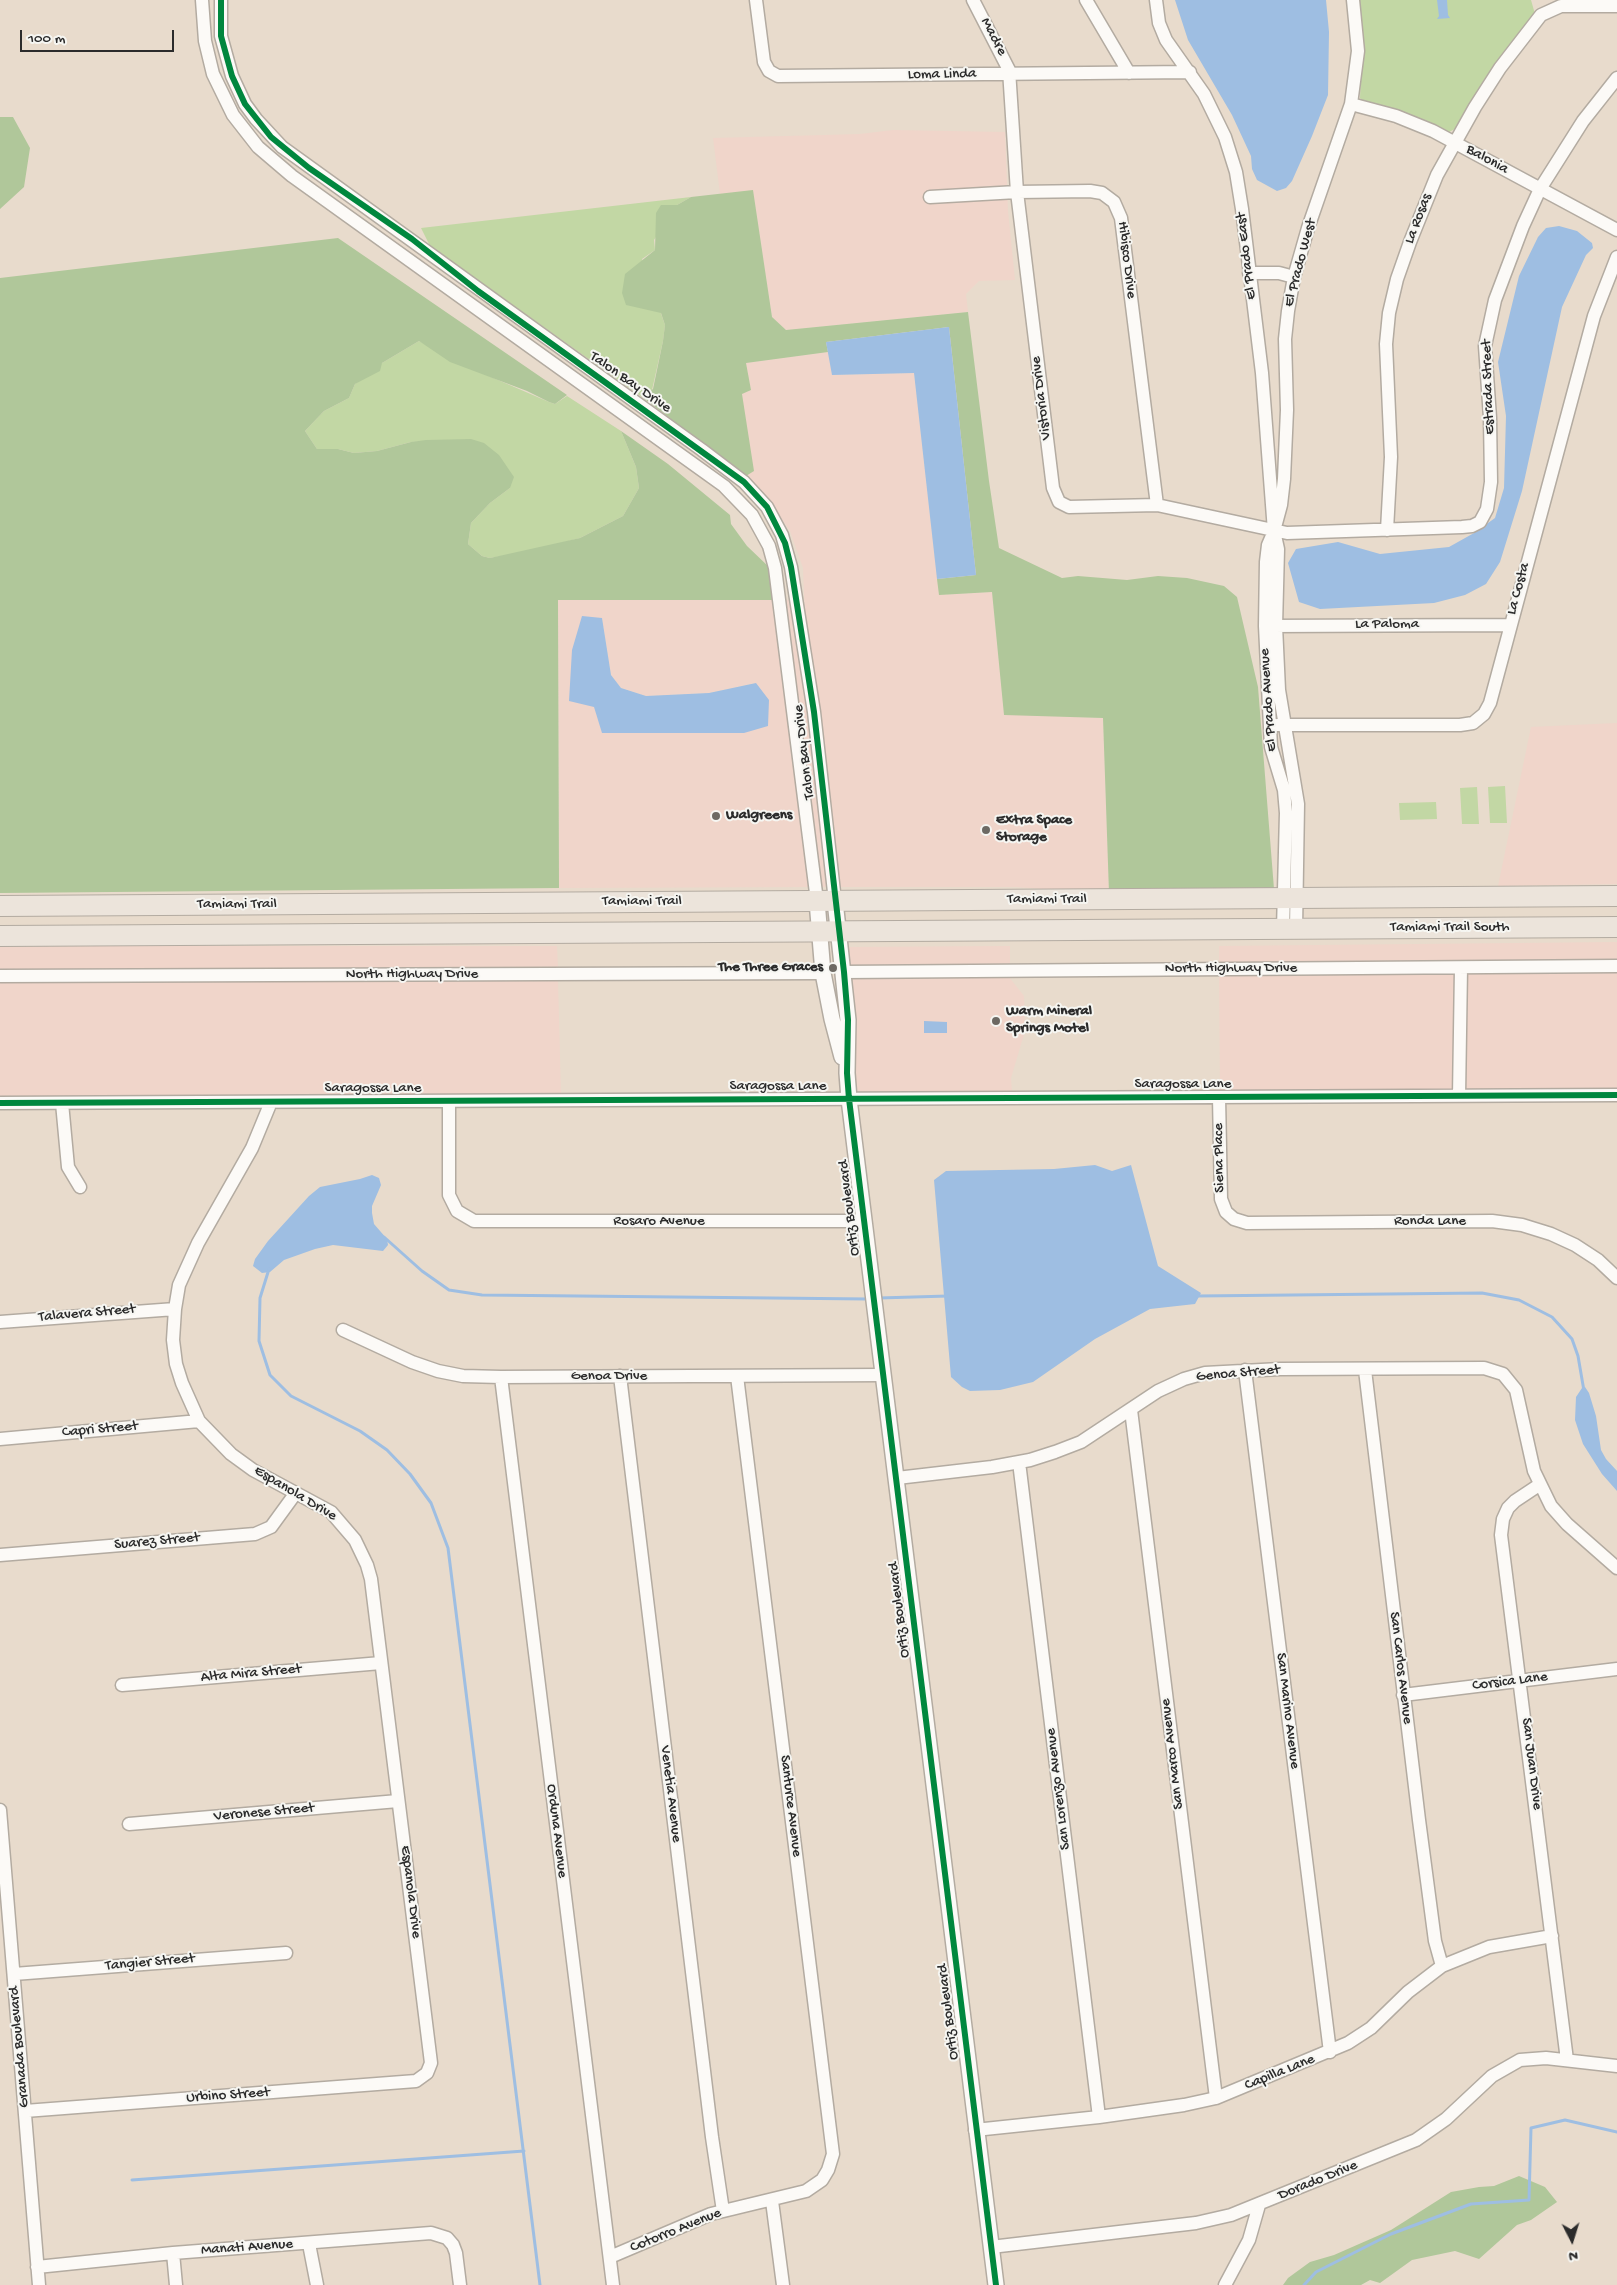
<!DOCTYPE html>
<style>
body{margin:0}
#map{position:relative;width:1617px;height:2285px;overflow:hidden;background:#e8dbcc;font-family:"Gochi Hand",sans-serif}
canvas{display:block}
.north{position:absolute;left:1547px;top:2215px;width:50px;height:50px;-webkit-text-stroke:4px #f6f6f2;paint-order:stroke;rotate:175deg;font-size:14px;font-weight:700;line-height:20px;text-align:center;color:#2b2b2b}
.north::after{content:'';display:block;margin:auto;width:18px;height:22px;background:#2b2b2b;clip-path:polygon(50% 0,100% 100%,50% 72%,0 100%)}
.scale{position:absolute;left:20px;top:30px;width:154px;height:22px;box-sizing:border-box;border:2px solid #2b2b2b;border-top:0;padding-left:6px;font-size:15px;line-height:18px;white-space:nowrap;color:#2b2b2b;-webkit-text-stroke:4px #f6f6f2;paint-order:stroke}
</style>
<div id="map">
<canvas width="1617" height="2285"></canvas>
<div class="north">N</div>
<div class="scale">100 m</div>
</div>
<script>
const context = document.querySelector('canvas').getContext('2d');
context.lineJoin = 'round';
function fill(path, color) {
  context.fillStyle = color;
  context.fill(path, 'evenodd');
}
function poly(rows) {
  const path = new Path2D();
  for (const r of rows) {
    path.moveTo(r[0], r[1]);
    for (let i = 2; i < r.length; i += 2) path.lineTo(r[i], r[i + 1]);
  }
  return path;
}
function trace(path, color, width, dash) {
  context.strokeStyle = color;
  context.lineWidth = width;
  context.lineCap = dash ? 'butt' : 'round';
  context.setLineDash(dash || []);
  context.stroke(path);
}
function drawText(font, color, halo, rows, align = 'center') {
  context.font = font + ' "Gochi Hand",sans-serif';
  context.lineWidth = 4;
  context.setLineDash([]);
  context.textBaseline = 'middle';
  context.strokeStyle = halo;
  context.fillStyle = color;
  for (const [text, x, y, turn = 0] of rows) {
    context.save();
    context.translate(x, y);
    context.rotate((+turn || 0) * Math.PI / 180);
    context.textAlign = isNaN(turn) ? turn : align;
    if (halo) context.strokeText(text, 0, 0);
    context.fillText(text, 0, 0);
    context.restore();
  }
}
const built = poly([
 [893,130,1005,132,1008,211,1015,280,979,281,966,294,968,312,786,330,772,317,753,191,720,194,713,138,860,134],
 [828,352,832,375,914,373,939,595,992,592,1004,714,1103,718,1109,889,1098,893,1016,887,839,887,805,619,803,568,790,531,769,500,746,476,742,393,751,390,746,363],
 [558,600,774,600,810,887,559,888],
 [602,619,611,675,621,688,646,696,709,693,755,683,603,733,594,707],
 [784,600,791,600,809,712,828,887,821,887],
 [1617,723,1617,884,1498,886,1531,727],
 [1617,942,1617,960,1219,964,1219,946],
 [100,946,557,946,558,968,0,970,0,947],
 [1010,946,1010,965,849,966,846,947],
 [1617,972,1617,1089,1465,1090,1466,974],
 [1455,974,1454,1090,1220,1091,1219,976],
 [1009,977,1024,996,1025,1031,1011,1078,1012,1092,854,1093,850,978],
 [558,980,561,1094,272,1096,268,1094,267,1096,0,1097,0,982]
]);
const green = poly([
 [1357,0,1531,0,1535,14,1491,70,1455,129,1449,132,1363,101,1360,98,1361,71],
 [691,197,677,205,654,240,655,250,642,259,665,325,663,341,652,390,642,397,430,246,421,228],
 [419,341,475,370,549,402,555,404,567,396,621,431,636,467,639,488,623,516,580,538,527,552,490,558,482,556,468,544,471,523,490,503,510,488,447,441,411,442,377,451,354,453,338,449,317,449,305,431,324,411,349,398,355,384,382,363],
 [1505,786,1507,823,1490,823,1488,787],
 [1477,787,1479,824,1462,824,1460,788],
 [1436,802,1437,819,1400,820,1399,803]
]);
const forest = poly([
 [0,117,13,117,30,148,24,187,0,209],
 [753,190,772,317,786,330,968,312,989,481,999,548,1062,578,1078,576,1127,580,1158,576,1187,578,1224,586,1237,597,1258,687,1274,889,1109,893,1103,718,1004,715,992,592,939,595,937,579,976,575,949,327,826,342,828,352,746,363,751,390,742,394,754,471,746,476,642,397,653,389,663,341,665,325,661,313,626,305,622,293,625,274,655,250,656,213,661,205,677,205,691,197],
 [338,238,567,395,555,404,549,402,527,391,450,362,419,341,382,363,380,371,355,384,349,398,324,411,305,431,317,449,338,449,354,453,377,451,411,442,426,440,471,439,484,443,499,455,514,477,510,488,490,503,471,523,468,544,482,556,490,558,580,538,623,516,639,488,636,467,621,431,668,464,730,515,731,524,747,546,769,567,774,600,558,600,559,888,0,893,0,278],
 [1519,2176,1545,2187,1557,2202,1531,2220,1517,2225,1479,2259,1455,2251,1412,2260,1380,2283,1370,2280,1361,2285,1283,2285,1288,2278,1310,2262,1334,2255,1391,2230,1451,2192,1479,2187,1494,2186]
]);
const water = poly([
 [1175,0,1326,0,1329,32,1328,95,1312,136,1292,181,1286,188,1277,191,1257,180,1252,169,1251,156,1232,115,1188,40],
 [1437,0,1447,0,1448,15,1450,18,1437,19,1439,16],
 [1559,226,1577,231,1592,243,1593,248,1586,255,1562,307,1522,491,1500,562,1486,584,1465,595,1434,603,1320,609,1299,602,1288,563,1296,549,1338,542,1380,554,1449,547,1474,533,1495,518,1504,488,1506,416,1498,362,1519,276,1538,237,1546,228],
 [949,327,976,575,937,579,914,373,832,375,826,342],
 [582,616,602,618,611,675,621,688,646,696,709,693,756,683,769,700,768,726,744,733,602,733,594,707,569,701,572,650],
 [924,1021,947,1022,947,1033,924,1033],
 [1095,1165,1112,1171,1131,1165,1158,1266,1201,1293,1195,1304,1150,1309,1095,1339,1033,1382,1000,1390,970,1391,962,1387,951,1377,934,1180,946,1171,1054,1169],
 [372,1175,379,1178,381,1185,372,1206,372,1213,374,1224,387,1239,388,1245,383,1251,333,1245,315,1249,284,1260,270,1272,262,1273,253,1266,255,1259,268,1241,309,1196,320,1187,360,1179],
 [1585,1387,1589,1393,1596,1416,1601,1450,1606,1459,1617,1471,1617,1491,1602,1474,1583,1444,1575,1420,1576,1397,1582,1388]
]);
const stream = poly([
 [384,1237,422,1271,449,1290,482,1295,868,1299],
 [269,1269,260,1298,259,1341,270,1375,291,1396,360,1431,387,1450,410,1474,431,1503,448,1548,540,2285],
 [1197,1296,1482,1293,1519,1300,1552,1317,1572,1339,1578,1356,1584,1391],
 [879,1298,948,1296],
 [132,2180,524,2151],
 [1304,2285,1316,2272,1391,2234,1471,2204,1529,2200,1531,2128,1565,2120,1617,2132]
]);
const minor = poly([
 [202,0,205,41,213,74,233,115,258,147,292,176,724,486,752,515,769,546,775,568,817,901],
 [221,0,221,36,232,76,245,104,256,119,282,147,702,450,744,482,767,507,782,535,791,567,814,712,835,901],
 [756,0,764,62,769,71,778,76,1190,72],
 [973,0,1009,70,1017,192,1053,488,1059,502,1069,507,1157,505,1287,533,1462,527,1472,526,1480,522,1487,509,1491,482,1490,418,1485,346,1495,300,1523,226,1540,189,1583,121,1617,78],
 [1086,0,1129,73],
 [1156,0,1159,23,1166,40,1204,94,1225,137,1236,172,1242,209,1262,373,1274,531,1278,549,1276,626,1279,690,1298,804,1296,929],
 [1351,104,1396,116,1433,131,1617,230],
 [930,197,1017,192,1090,191,1102,193,1114,202,1121,218,1157,505],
 [1249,273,1279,273,1294,277],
 [1387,530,1391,457,1386,344,1389,313,1397,279,1410,242,1437,175,1475,107,1500,68,1541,15,1561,6,1617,6],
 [1270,626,1509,625],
 [1277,725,1460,725,1473,723,1484,714,1490,703,1594,316,1617,257],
 [1283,929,1286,813,1284,790,1271,747,1265,626,1266,562,1268,545,1274,531,1281,505,1284,479,1287,410,1285,339,1288,311,1294,277,1308,228,1351,104,1358,51,1353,0],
 [844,972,1617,966],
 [0,976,823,973],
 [1459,1096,1461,968],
 [1219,1097,1221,1199,1226,1212,1234,1219,1247,1223,1492,1221,1522,1225,1551,1234,1575,1245,1598,1260,1617,1278],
 [449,1101,449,1195,457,1211,474,1221,864,1221],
 [0,1103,1617,1095],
 [62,1103,68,1167,80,1187],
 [0,1322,175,1309],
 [343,1330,412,1362,438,1371,463,1376,501,1377,884,1375],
 [1245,1370,1330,2052],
 [1365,1370,1419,1820,1435,1941,1442,1966],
 [620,1376,712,2137,723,2211],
 [501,1377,613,2285],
 [1131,1410,1216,2098],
 [0,1439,199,1421],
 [1019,1462,1099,2117],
 [897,1478,992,1467,1030,1460,1055,1452,1081,1442,1158,1391,1184,1379,1205,1373,1280,1369,1484,1368,1503,1374,1516,1390,1534,1471,1551,1506,1567,1524,1617,1568],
 [1539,1485,1515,1501,1508,1508,1503,1519,1501,1535,1567,2060],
 [0,1555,255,1534,271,1527,295,1494],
 [122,1685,381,1663],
 [1403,1695,1617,1669],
 [0,1810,39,2285],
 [129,1824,398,1801],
 [14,1974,286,1953],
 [25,2111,416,2081,427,2073,431,2063,371,1579,367,1565,355,1540,331,1512,253,1470,231,1454,199,1421,182,1383,176,1364,173,1340,175,1309,179,1285,198,1243,252,1148,271,1102],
 [975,2130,1099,2117,1184,2105,1216,2098,1348,2043,1371,2028,1408,1992,1442,1966,1489,1947,1552,1936],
 [772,2201,783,2285],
 [309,2244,317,2285],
 [991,2247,1196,2223,1231,2215,1416,2140,1446,2119,1492,2076,1520,2060,1546,2058,1617,2066],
 [173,2253,176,2285],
 [610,2257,711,2214,806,2191,822,2180,828,2170,833,2154,737,1376],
 [37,2267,173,2253,431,2233,447,2238,453,2245,456,2253,460,2285],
 [1225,2285,1249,2240,1259,2205]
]);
const tertiary = poly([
 [817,901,823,973,832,1019,842,1057],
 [835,901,848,1020,847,1073,849,1099,996,2285]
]);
const primary = poly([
 [0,906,1617,896],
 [0,936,1617,927]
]);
const cycleway = poly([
 [221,0,221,36,232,76,245,104,271,137,309,168,412,239,478,291,744,482,767,507,785,543,791,567,814,712,844,972,848,1020,847,1073,849,1099,996,2285],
 [0,1103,1617,1095]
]);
const markers = [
 [716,816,5,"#6d6963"],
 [986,830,5,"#6d6963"],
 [833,968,5,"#6d6963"],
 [996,1021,5,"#6d6963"]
];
const streetNames = [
 ["Madre",993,37,62],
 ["Loma Linda",942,75,-1],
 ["Balonia",1487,160,29],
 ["La Rosas",1419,219,-69],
 ["El Prado East",1247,256,-97],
 ["Hibisco Drive",1126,260,83],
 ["El Prado West",1301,263,-75],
 ["Talon Bay Drive",630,383,35],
 ["Estrada Street",1489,387,-92],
 ["Vistoria Drive",1042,398,-97],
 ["La Costa",1519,589,-75],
 ["La Paloma",1387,625],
 ["El Prado Avenue",1269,700,-94],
 ["Talon Bay Drive",805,752,-97],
 ["Tamiami Trail",1047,900],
 ["Tamiami Trail",642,902],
 ["Tamiami Trail",237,905],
 ["Tamiami Trail South",1450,928],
 ["North Highway Drive",1231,969],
 ["North Highway Drive",412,975],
 ["Saragossa Lane",1183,1085],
 ["Saragossa Lane",778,1087],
 ["Saragossa Lane",373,1089],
 ["Siena Place",1220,1158,-91],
 ["Ortiz Boulevard",850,1208,-97],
 ["Rosaro Avenue",659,1222],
 ["Ronda Lane",1430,1222],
 ["Talavera Street",87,1314,-5],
 ["Genoa Street",1238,1374,-5],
 ["Genoa Drive",609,1377],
 ["Capri Street",100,1430,-5],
 ["Espanola Drive",295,1494,31],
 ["Suarez Street",157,1542,-5],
 ["Ortiz Boulevard",900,1610,-97],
 ["San Carlos Avenue",1400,1668,83],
 ["Alta Mira Street",251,1674,-5],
 ["Corsica Lane",1510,1682,-7],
 ["San Marino Avenue",1287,1711,83],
 ["San Marco Avenue",1173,1754,-97],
 ["San Juan Drive",1531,1764,83],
 ["San Lorenzo Avenue",1059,1789,-97],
 ["Venetia Avenue",670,1794,83],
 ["Santurce Avenue",790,1806,83],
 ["Veronese Street",264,1813,-5],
 ["Orduna Avenue",556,1831,83],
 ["Espanola Drive",410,1892,83],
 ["Tangier Street",150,1963,-5],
 ["Ortiz Boulevard",949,2012,-97],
 ["Granada Boulevard",20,2047,-95],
 ["Capilla Lane",1280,2073,-22],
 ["Urbino Street",228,2096,-4],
 ["Dorado Drive",1318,2181,-22],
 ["Cotorro Avenue",676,2231,-22],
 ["Manati Avenue",247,2248,-4]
];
const poiNames = [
 ["Walgreens",726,816],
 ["Extra Space",996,821],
 ["Storage",996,838],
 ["The Three Graces",823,968,"right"],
 ["Warm Mineral",1006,1012],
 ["Springs Motel",1006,1029]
];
fill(built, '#f0d5ca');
fill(green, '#c2d7a4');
fill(forest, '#b0c79a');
fill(water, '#9ebee2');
trace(stream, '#9ebee2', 3);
trace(minor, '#b3aba1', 15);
trace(tertiary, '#b3aba1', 18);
trace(primary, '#b3aba1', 22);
trace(minor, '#fcfaf7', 12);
trace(tertiary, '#fcfaf7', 15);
trace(primary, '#ece4db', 20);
trace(cycleway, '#00873e', 6);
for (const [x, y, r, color] of markers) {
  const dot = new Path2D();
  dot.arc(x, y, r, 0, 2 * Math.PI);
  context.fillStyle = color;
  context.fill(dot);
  trace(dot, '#f6f6f2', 2);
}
drawText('15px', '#2b2b2b', '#f6f6f2', streetNames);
drawText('bold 15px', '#2b2b2b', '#f6f6f2', poiNames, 'left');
</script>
